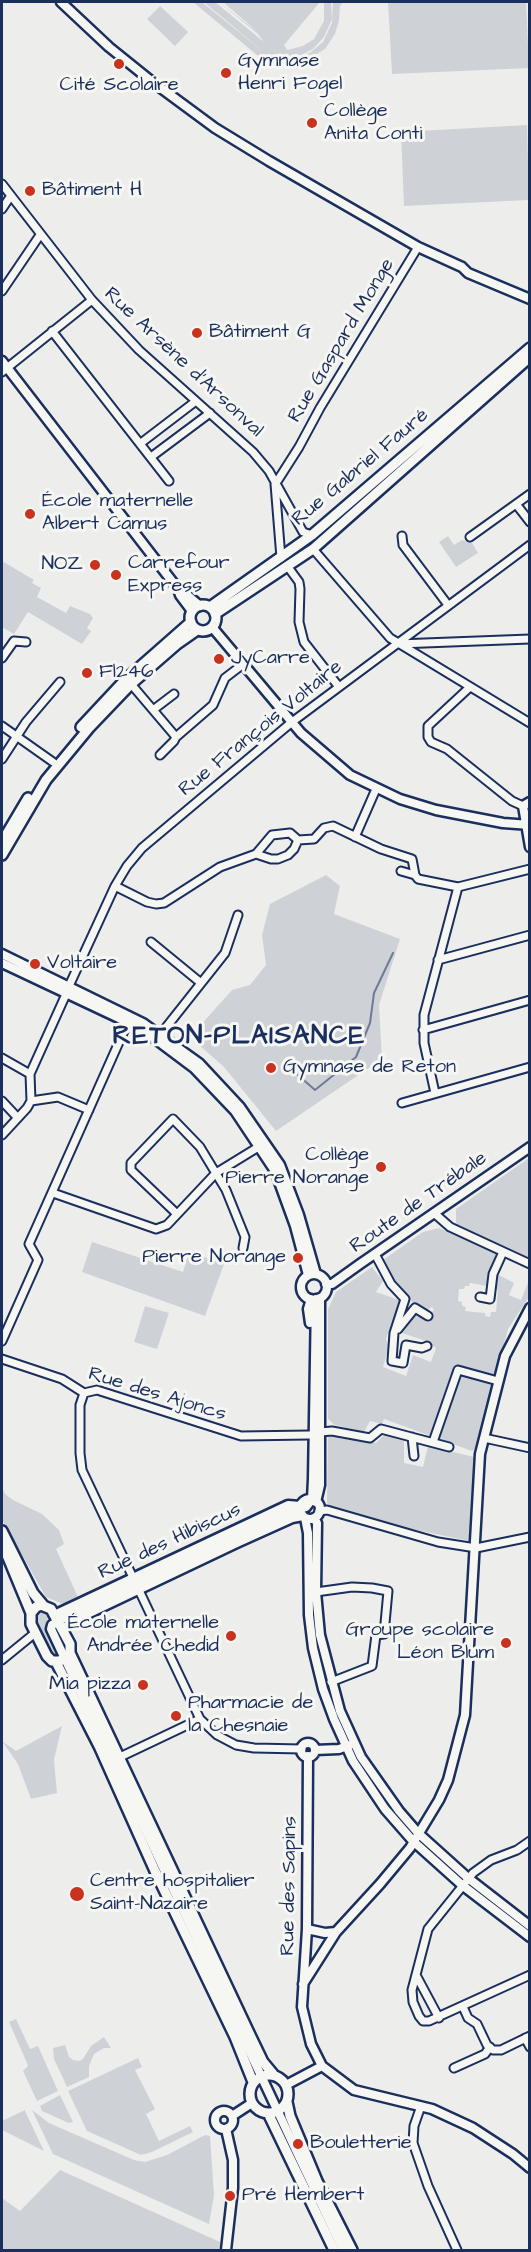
<!DOCTYPE html>
<meta charset="utf-8">
<style>
body{margin:0}
#map{position:relative;width:531px;height:2252px;overflow:hidden;background:#edeeec;font-family:"Architects Daughter",sans-serif}
canvas{display:block}
.frame{position:absolute;inset:0;border:3px solid #1b2f5e;pointer-events:none}
</style>
<div id="map">
<canvas width="531" height="2252"></canvas>
<div class="frame"></div>
</div>
<script>
const context = document.querySelector('canvas').getContext('2d');
context.lineJoin = 'round';
function fill(path, color) {
  context.fillStyle = color;
  context.fill(path, 'evenodd');
}
function poly(rows) {
  const path = new Path2D();
  for (const r of rows) {
    if (r.length === 3) {
      path.moveTo(r[0] + r[2], r[1]);
      path.arc(r[0], r[1], r[2], 0, 2 * Math.PI);
      continue;
    }
    path.moveTo(r[0], r[1]);
    for (let i = 2; i < r.length; i += 2) path.lineTo(r[i], r[i + 1]);
  }
  return path;
}
function trace(path, color, width, dash) {
  context.strokeStyle = color;
  context.lineWidth = width;
  context.lineCap = dash ? 'butt' : 'round';
  context.setLineDash(dash || []);
  context.stroke(path);
}
function drawText(font, color, halo, rows, align = 'center') {
  context.font = font + ' "Architects Daughter",sans-serif';
  context.lineWidth = 6;
  context.setLineDash([]);
  context.textBaseline = 'middle';
  context.strokeStyle = halo;
  context.fillStyle = color;
  for (const [text, x, y, turn = 0] of rows) {
    context.save();
    context.translate(x, y);
    context.rotate((+turn || 0) * Math.PI / 180);
    context.textAlign = isNaN(turn) ? turn : align;
    if (halo) context.strokeText(text, 0, 0);
    context.fillText(text, 0, 0);
    context.restore();
  }
}
const green = poly([
 [193,2,202,2,266,54,204,2,215,2,264,42,258,34,219,2,259,33,223,2,320,2,284,45,287,50,303,46,314,39,324,21,324,2,331,2,332,19,324,37,313,49,293,59,311,52,323,42,332,23,333,2,343,2,340,6,339,20,335,34,325,49,305,61,287,64,269,61,257,55],
 [388,2,526,2,529,68,392,74],
 [160,6,188,32,175,46,147,19],
 [527,125,529,200,404,206,401,132],
 [448,536,454,545,462,540,472,543,478,553,456,567,439,542],
 [2,561,34,580,32,583,41,588,37,597,66,613,70,606,90,614,93,618,87,628,91,631,82,644,28,612,14,634,2,627],
 [326,875,340,886,334,914,400,939,379,1005,382,1059,276,1131,224,1067,190,1037,232,990,250,985,266,965,262,935,270,904],
 [529,1158,529,1259,456,1224,456,1209],
 [439,1228,498,1255,487,1275,487,1286,470,1283,469,1286,465,1286,464,1289,459,1289,458,1301,462,1302,462,1306,466,1307,465,1311,485,1313,485,1316,490,1317,491,1312,496,1312,498,1290,493,1287,497,1274,514,1283,509,1295,521,1300,529,1280,529,1297,508,1329,476,1448,472,1451,384,1419,382,1424,370,1421,364,1432,335,1425,328,1419,328,1309,336,1292,372,1267,383,1281,376,1292,399,1300,386,1339,389,1347,383,1367,406,1376,413,1355,431,1362,436,1348,426,1341,402,1333,412,1314,431,1320,432,1312,434,1310,432,1307,424,1312,415,1305,393,1282,383,1260,423,1232],
 [92,1242,183,1272,189,1252,224,1264,205,1316,82,1272],
 [145,1306,169,1313,157,1349,134,1342],
 [384,1435,404,1441,404,1463,423,1467,428,1446,474,1457,469,1541,407,1528,331,1507,327,1503,328,1437,332,1436,376,1443],
 [2,1487,5,1494,13,1500,42,1514,59,1530,64,1544,56,1549,78,1597,63,1604,46,1597,2,1520],
 [39,1610,49,1612,52,1619,47,1627,48,1631,59,1657,50,1653,35,1623,34,1617],
 [62,1726,54,1760,57,1793,31,1799,18,1764,2,1741,16,1751],
 [16,2019,30,2049,38,2046,58,2091,37,2101,23,2071,28,2066,27,2063,9,2022],
 [104,2037,111,2048,104,2048,94,2054,89,2066,89,2077,67,2087,54,2059,53,2048,65,2045,69,2057,73,2060,79,2061,83,2059,91,2046],
 [138,2058,142,2067,135,2070,155,2109,146,2114,159,2141,190,2126,193,2132,152,2152,141,2155,87,2131,68,2091],
 [60,2095,73,2122,69,2123,42,2111,40,2106],
 [25,2110,25,2111,44,2151,2,2130,2,2121],
 [32,2110,49,2123,134,2160,145,2162,167,2155,205,2135,210,2136,214,2195,209,2224,53,2154],
 [60,2170,220,2242,219,2250,2,2250,2,2198,20,2211]
]);
const stream = poly([
 [362,1065,364,1069],
 [298,1075,315,1090,356,1057,370,1023,374,993,393,953]
]);
const minor = poly([
 [2,184,92,300,139,350,253,452,269,471,303,532,312,535],
 [2,209,10,197],
 [2,291,40,235],
 [52,331,169,481],
 [2,372,92,300],
 [141,443,196,401],
 [151,457,210,413],
 [275,481,278,480,299,447,320,408,418,247],
 [275,484,281,558],
 [516,504,530,522],
 [402,536,403,545,448,605],
 [470,537,530,494],
 [313,549,390,638,530,723],
 [288,567,299,582,300,589,299,622,304,642,339,687],
 [398,644,530,639],
 [2,658,14,641,26,642],
 [131,684,176,737],
 [470,687,428,726,428,737,431,742,447,749,512,801,523,806],
 [153,710,174,694],
 [2,726,53,762],
 [160,755,174,741,176,737,213,705,225,678,242,665],
 [2,759,26,722,60,682],
 [355,837,376,789],
 [298,840,314,839,324,828,333,826,381,849,412,859,415,875,418,879,458,887,530,869],
 [401,871,415,875],
 [115,886,147,902,156,904,164,903,220,867,256,854,272,835,290,833,298,840,294,849,288,855,278,859,271,859,256,854],
 [151,942,201,983],
 [438,960,530,935],
 [69,986,115,886,127,866,142,848,292,722,530,545],
 [423,1030,530,1000],
 [160,1035,225,953,238,915],
 [2,1058,30,1074],
 [435,1093,424,1043,424,1015,458,887],
 [2,1101,17,1117],
 [31,1101,58,1097,89,1110],
 [402,1103,530,1067],
 [2,1135,27,1108,31,1101,30,1074,67,992],
 [53,1193,156,1229,167,1225,216,1173,260,1146],
 [434,1213,450,1227,530,1264],
 [177,1214,131,1170,131,1163,173,1119,200,1147,226,1190,245,1237,243,1248],
 [375,1254,391,1284,405,1299,394,1333,392,1361,403,1363,406,1345,422,1348,427,1346],
 [480,1297,490,1299,493,1274,503,1252],
 [398,1329,415,1308,428,1316],
 [2,1341,38,1260,29,1244,128,1022],
 [2,1359,62,1379,84,1393],
 [84,1393,80,1405,80,1453,82,1470,200,1719,217,1735,236,1745,254,1748,302,1749],
 [84,1393,97,1390,241,1436,309,1435],
 [320,1432,332,1431,370,1438,381,1429,449,1447],
 [412,1437,414,1456],
 [484,1438,530,1448],
 [433,1442,458,1370,498,1381],
 [319,1511,327,1510,438,1542,476,1548,530,1537],
 [316,1592,352,1587,372,1588,388,1591,384,1634,376,1635,372,1666,331,1682],
 [2,1660,35,1633],
 [120,1757,200,1719],
 [530,1841,517,1850,491,1860,473,1873,428,1929,412,1990,413,2002,419,2016,423,2021,429,2021,530,1975],
 [416,1975,439,2018],
 [463,2007,468,2018,477,2024,487,2045,493,2050,501,2050,530,2036],
 [525,2038,530,2047],
 [454,2068,485,2054,490,2047],
 [421,2106,414,2126,413,2143,428,2186,457,2250]
]);
const tertiary = poly([
 [61,2,109,47,150,80,215,128,269,161,418,247,462,267,468,273,530,299],
 [2,361,178,589,180,595,192,611],
 [186,594,200,606],
 [212,627,301,733,350,775,400,799,436,810,503,823,530,825],
 [530,802,523,806,530,847],
 [2,954,143,1023,199,1063,240,1107,280,1165,299,1215,316,1274],
 [2,963,142,1029,194,1068,235,1111,275,1171,295,1226,308,1275],
 [314,1287,13],
 [326,1284,332,1284,360,1264,530,1147],
 [316,1299,313,1479,312,1499,306,1507,279,1516,72,1613,52,1625,51,1629,343,2250],
 [310,1323,308,1309,311,1299],
 [310,1509,10],
 [316,1502,320,1485,320,1298],
 [305,1518,308,1533,309,1615,313,1648,323,1689,334,1719,353,1761,385,1809,413,1841,462,1885,530,1937],
 [314,1518,317,1523,316,1592,320,1635,340,1711,361,1757,399,1811,418,1833,468,1878,530,1926],
 [54,1615,288,1505,300,1506],
 [64,1631,64,1628,75,1620,237,1543,292,1518,303,1516],
 [308,1750,7],
 [315,1750,339,1749,350,1745],
 [308,1756,307,1929,302,2007,311,2044,322,2066,354,2090,432,2109,473,2128,513,2154,530,2168],
 [307,1929,325,1933,336,1932],
 [303,1984,336,1932,380,1884,410,1848,439,1800,448,1780,465,1715,480,1454,505,1356,530,1308],
 [286,2085,322,2066],
 [224,2120,9],
 [232,2116,252,2103],
 [226,2250,233,2188,233,2160,226,2129]
]);
const secondary = poly([
 [203,618,13],
 [210,607,312,535,530,348],
 [215,614,313,549,530,357],
 [81,727,124,681,191,622],
 [2,842,28,798],
 [2,855,46,780,89,728,131,684,177,644,197,630],
 [2,1531,33,1593,43,1605],
 [2,1543,31,1613],
 [41,1605,51,1609,70,1644,70,1653,60,1661,52,1661,47,1656,31,1624,31,1613,36,1607,41,1605],
 [70,1653,250,2035,263,2062,273,2074],
 [56,1662,99,1746,155,1871,235,2037,253,2082],
 [269,2094,19],
 [287,2102,290,2116,317,2181,352,2250],
 [268,2113,334,2250]
]);
const markers = [
 [119,64,6,"#c8321e"],
 [226,73,6,"#c8321e"],
 [312,123,6,"#c8321e"],
 [30,191,6,"#c8321e"],
 [197,333,6,"#c8321e"],
 [30,514,6,"#c8321e"],
 [95,565,6,"#c8321e"],
 [116,575,6,"#c8321e"],
 [219,659,6,"#c8321e"],
 [87,673,6,"#c8321e"],
 [35,964,6,"#c8321e"],
 [271,1068,6,"#c8321e"],
 [381,1167,6,"#c8321e"],
 [298,1258,6,"#c8321e"],
 [231,1636,6,"#c8321e"],
 [506,1643,6,"#c8321e"],
 [143,1685,6,"#c8321e"],
 [176,1716,6,"#c8321e"],
 [77,1894,8,"#c8321e"],
 [298,2144,6,"#c8321e"],
 [230,2196,6,"#c8321e"]
];
const poiNames = [
 ["Gymnase",238,62],
 ["Henri Fogel",238,85],
 ["Cité Scolaire",119,86,"center"],
 ["Collège",324,112],
 ["Anita Conti",324,135],
 ["Bâtiment H",42,191],
 ["Bâtiment G",209,333],
 ["École maternelle",42,502],
 ["Albert Camus",42,525],
 ["Carrefour",128,564],
 ["Express",128,587],
 ["NOZ",83,565,"right"],
 ["JyCarre",231,659],
 ["Fl246",99,673],
 ["Voltaire",47,964],
 ["Gymnase de Reton",283,1068],
 ["Collège",369,1156,"right"],
 ["Pierre Norange",369,1179,"right"],
 ["Pierre Norange",286,1258,"right"],
 ["École maternelle",219,1624,"right"],
 ["Andrée Chedid",219,1647,"right"],
 ["Groupe scolaire",494,1631,"right"],
 ["Léon Blum",494,1654,"right"],
 ["Mia pizza",131,1685,"right"],
 ["Pharmacie de",188,1704],
 ["la Chesnaie",188,1727],
 ["Centre hospitalier",90,1882],
 ["Saint-Nazaire",90,1905],
 ["Bouletterie",310,2144],
 ["Pré Hembert",242,2196]
];
const streetNames = [
 ["Rue Gaspard Monge",342,341,-59],
 ["Rue Arsène d'Arsonval",183,363,43],
 ["Rue Gabriel Fauré",361,468,-40],
 ["Rue François Voltaire",261,729,-39],
 ["Route de Trébale",419,1203,-35],
 ["Rue des Ajoncs",157,1395,17],
 ["Rue des Hibiscus",170,1542,-25],
 ["Rue des Sapins",290,1886,-89]
];
const districtNames = [
 ["RETON-PLAISANCE",239,1038]
];
fill(green, '#ced2d7');
trace(stream, '#6e7a96', 2);
trace(minor, '#1b2f5e', 11);
trace(tertiary, '#1b2f5e', 13);
trace(secondary, '#1b2f5e', 14);
trace(minor, '#f6f6f2', 7);
trace(tertiary, '#f6f6f2', 8);
trace(secondary, '#f6f6f2', 9);
for (const [x, y, r, color] of markers) {
  const dot = new Path2D();
  dot.arc(x, y, r, 0, 2 * Math.PI);
  context.fillStyle = color;
  context.fill(dot);
  trace(dot, '#f6f6f2', 2);
}
drawText('20px', '#1b2f5e', '#f6f6f2', poiNames, 'left');
drawText('20px', '#1b2f5e', '#f6f6f2', streetNames);
context.letterSpacing = '1.5px';
drawText('bold 26px', '#1b2f5e', '#f6f6f2', districtNames);
context.letterSpacing = '0px';
</script>
